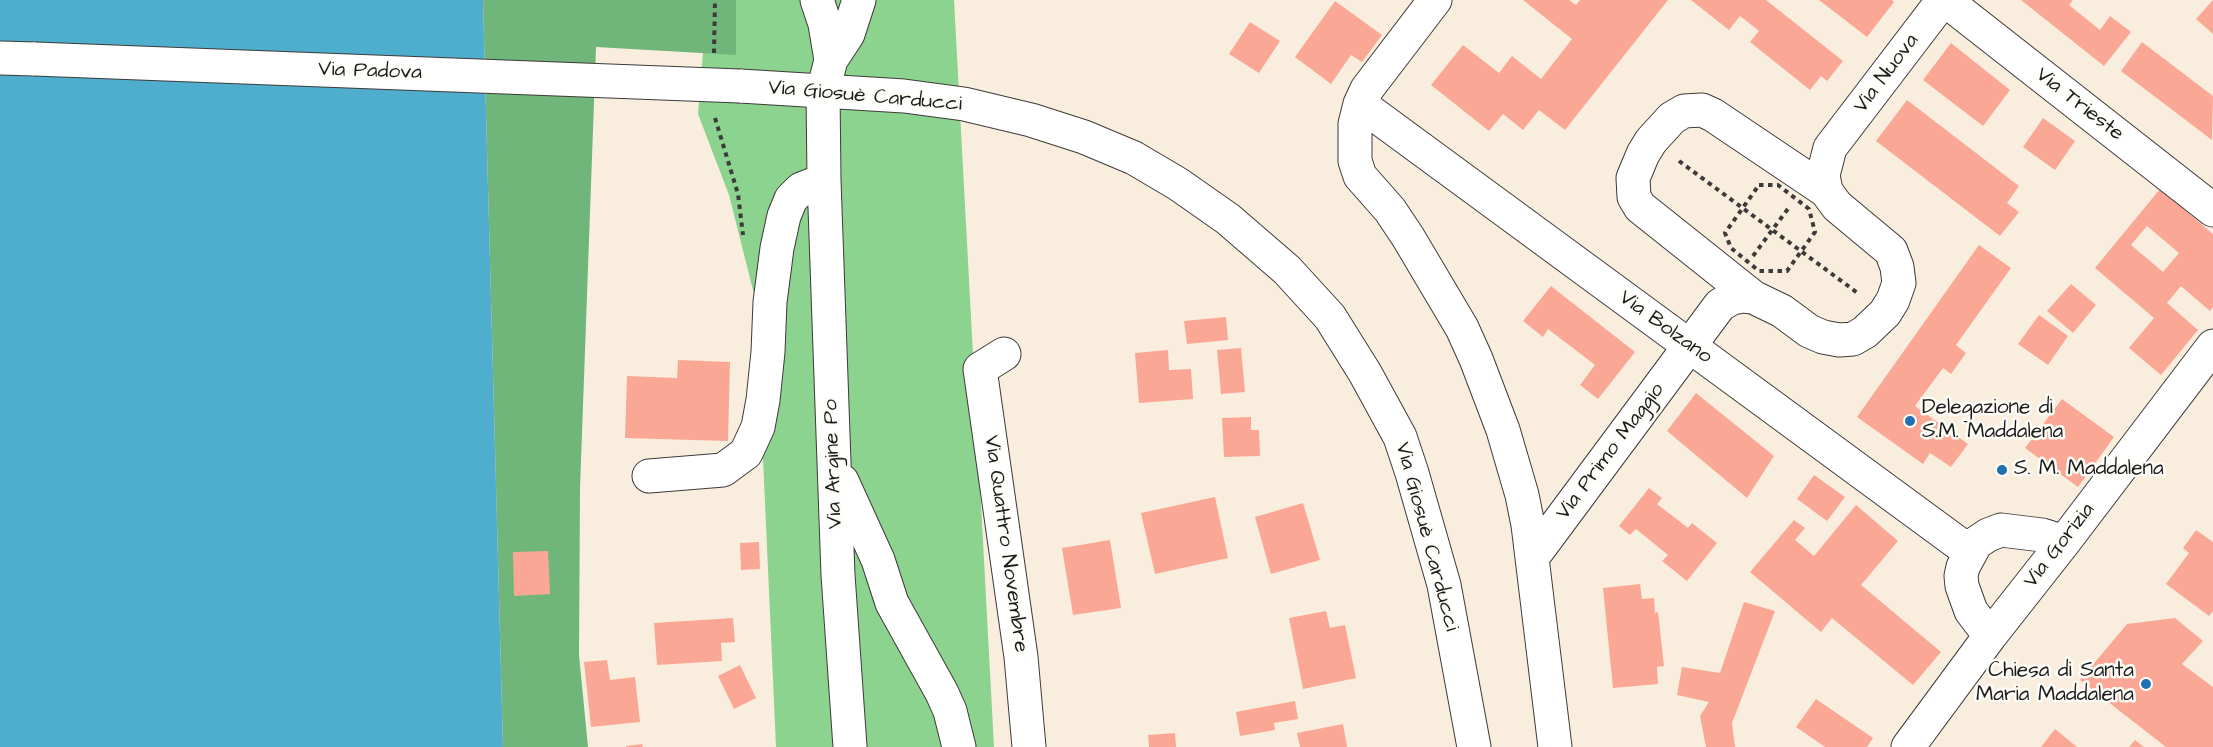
<!DOCTYPE html>
<meta charset="utf-8">
<style>
body{margin:0}
canvas{display:block;background:#f9edde}
</style>
<canvas width="2213" height="747"></canvas>
<script>
const context = document.querySelector('canvas').getContext('2d');
context.lineJoin = 'round';
function fill(path, color) {
  context.fillStyle = color;
  context.fill(path, 'evenodd');
}
function poly(rows) {
  const path = new Path2D();
  for (const r of rows) {
    path.moveTo(r[0], r[1]);
    for (let i = 2; i < r.length; i += 2) path.lineTo(r[i], r[i + 1]);
  }
  return path;
}
function trace(path, color, width, dash) {
  context.strokeStyle = color;
  context.lineWidth = width;
  context.lineCap = dash ? 'butt' : 'round';
  context.setLineDash(dash || []);
  context.stroke(path);
}
function drawText(font, color, halo, rows, align = 'center') {
  context.font = font + ' "Architects Daughter",sans-serif';
  context.lineWidth = 5;
  context.setLineDash([]);
  context.textBaseline = 'middle';
  context.strokeStyle = halo;
  context.fillStyle = color;
  for (const [text, x, y, turn = 0] of rows) {
    context.save();
    context.translate(x, y);
    context.rotate((+turn || 0) * Math.PI / 180);
    context.textAlign = isNaN(turn) ? turn : align;
    if (halo) context.strokeText(text, 0, 0);
    context.fillText(text, 0, 0);
    context.restore();
  }
}
const green = poly([
 [736,0,954,0,994,747,776,747,756,302,729,195,698,114,703,53,736,54]
]);
const forest = poly([
 [483,0,736,0,736,55,596,47,580,488,579,655,588,747,503,747]
]);
const water = poly([
 [0,0,483,0,503,747,0,747]
]);
const building = poly([
 [1523,0,1569,0,1576,5,1580,0,1668,0,1565,130,1539,110,1523,130,1503,114,1489,131,1431,85,1463,45,1499,73,1512,56,1541,79,1572,39],
 [1691,0,1766,0,1843,61,1827,81,1821,76,1810,90,1750,42,1759,31,1740,16,1729,30],
 [1819,0,1892,0,1894,2,1867,37],
 [2021,0,2073,0,2069,5,2100,30,2110,16,2131,32,2104,66],
 [2213,0,2213,34,2196,19],
 [1335,1,1382,35,1362,62,1351,55,1331,84,1295,57],
 [1250,22,1280,41,1259,73,1229,54],
 [2142,42,2213,96,2212,140,2121,71],
 [1951,43,2010,90,1983,126,1923,80],
 [1907,100,2019,186,2007,203,2019,212,2000,236,1876,141],
 [2043,118,2075,141,2055,170,2023,147],
 [2160,189,2213,234,2213,307,2210,311,2181,286,2167,303,2198,330,2161,375,2129,348,2154,318,2095,268],
 [2147,226,2179,253,2163,272,2131,245],
 [1979,245,2011,268,1956,345,1966,353,1951,374,1943,368,1915,406,1968,444,1951,467,1930,453,1923,464,1857,417],
 [2071,284,2096,305,2073,333,2047,311],
 [1551,286,1635,352,1598,399,1580,385,1595,365,1548,329,1543,337,1523,321],
 [2039,315,2068,336,2048,365,2018,344],
 [1226,317,1228,340,1187,344,1184,321],
 [1241,348,1245,392,1221,394,1217,350],
 [1168,350,1169,370,1191,369,1193,399,1139,403,1135,353],
 [678,360,730,362,728,441,625,438,627,376,677,378],
 [1696,393,1774,456,1747,498,1667,431],
 [2062,399,2114,437,2078,487,2025,448],
 [1251,417,1251,430,1259,430,1260,456,1224,457,1222,418],
 [1814,475,1845,497,1827,521,1797,499],
 [1649,488,1662,498,1657,504,1688,528,1692,523,1717,543,1687,581,1662,561,1668,555,1636,529,1630,535,1619,526],
 [1215,497,1228,558,1155,574,1141,513],
 [1303,503,1320,560,1271,574,1255,517],
 [1856,505,1898,541,1861,585,1941,652,1913,685,1832,618,1821,632,1750,572,1794,520,1805,528,1795,540,1814,556],
 [2196,530,2213,542,2213,611,2209,616,2166,584,2189,553,2183,548],
 [1110,540,1121,608,1073,615,1062,548],
 [759,542,760,569,741,570,740,543],
 [548,551,550,594,514,596,513,552],
 [1640,584,1642,599,1654,598,1655,613,1658,612,1664,666,1657,667,1658,684,1613,688,1603,588],
 [1744,602,1775,611,1732,723,1735,747,1706,747,1700,716,1709,702,1677,695,1682,667,1720,673],
 [1326,611,1330,628,1345,625,1356,678,1303,689,1289,618],
 [733,618,735,642,721,643,722,661,657,665,654,623],
 [2175,618,2203,641,2182,664,2213,687,2213,747,2166,747,2080,680,2127,624],
 [607,660,610,680,635,677,640,722,591,727,584,662],
 [740,665,756,698,734,709,718,676],
 [1816,699,1873,738,1867,747,1825,747,1796,727],
 [1295,701,1298,719,1274,723,1275,730,1240,736,1236,712],
 [1343,724,1347,747,1300,747,1297,733],
 [2055,729,2077,747,2041,747],
 [1175,733,1176,747,1149,747,1148,735],
 [2135,740,2144,747,2129,747],
 [642,744,643,747,626,747,626,746]
]);
const path = poly([
 [714,53,715,0],
 [715,118,738,194,743,235],
 [1679,161,1859,294],
 [1759,185,1778,185,1809,209,1815,232,1787,271,1759,271,1731,248,1725,233,1759,185],
 [1753,256,1790,206]
]);
const street = poly([
 [1435,0,1367,89,1360,104,1355,124,1355,161,1360,176,1390,210,1408,237,1462,328,1476,359,1503,430,1522,495,1528,525,1555,747],
 [1945,0,2213,210],
 [823,91,824,180,838,575,850,747],
 [1360,104,1970,552],
 [1702,110,1713,115,1826,191,1837,206,1891,251,1897,267,1899,283,1893,300,1885,313,1865,332,1853,339,1839,340,1823,337,1809,331,1782,311,1753,297,1640,207,1634,197,1633,178,1643,154,1651,141,1672,118,1684,111,1702,110],
 [1826,191,1823,175,1830,148,1943,0],
 [1004,354,980,369,1021,657,1029,747],
 [649,476,723,470,746,453,758,427,763,400,768,352,770,302,777,248,784,216,791,199,801,189,824,180],
 [842,481,878,560,892,603,942,693,950,711,959,747],
 [1532,558,1720,305,1732,298,1742,296,1753,297],
 [1990,636,1971,611,1962,586,1961,576,1963,567,1976,543,1988,535,2001,530,2042,535,2064,542],
 [1908,747,1990,636,2064,542,2213,346]
]);
const secondary = poly([
 [817,0,825,24,831,60,823,91],
 [831,60,848,34,859,0]
]);
const primary = poly([
 [0,58,35,59],
 [740,86,904,96,964,104,1031,120,1084,137,1134,158,1178,184,1228,219,1287,270,1330,317,1365,373,1400,437,1412,473,1444,585,1474,747]
]);
const primaryBridge = poly([
 [35,59,740,86]
]);
const markers = [
 [1910,421,6,"#1f6fb2"],
 [2002,470,6,"#1f6fb2"],
 [2146,684,6,"#1f6fb2"]
];
const streetNames = [
 ["Via Padova",370,72,2],
 ["Via Nuova",1887,74,-53],
 ["Via Giosuè Carducci",865,97,5],
 ["Via Trieste",2079,105,38],
 ["Via Bolzano",1665,328,36],
 ["Via Primo Maggio",1611,452,-53],
 ["Via Argine Po",834,464,-92],
 ["Via Giosuè Carducci",1426,537,75],
 ["Via Quattro Novembre",1005,544,82],
 ["Via Gorizia",2060,546,-52]
];
const poiNames = [
 ["Delegazione di",1922,409],
 ["S.M. Maddalena",1922,433],
 ["S. M. Maddalena",2014,470],
 ["Chiesa di Santa",2134,672,"right"],
 ["Maria Maddalena",2134,696,"right"]
];
fill(green, '#8bd38e');
fill(forest, '#70b579');
fill(water, '#4fadce');
fill(building, '#faa895');
trace(street, '#3d3b39', 35);
trace(secondary, '#3d3b39', 35);
trace(primary, '#3d3b39', 35);
trace(path, '#3d3b39', 4, [4.5, 4.5]);
trace(street, '#fff', 33);
trace(secondary, '#fff', 33);
trace(primary, '#fff', 33);
trace(primaryBridge, '#3d3b39', 35, []);
trace(primaryBridge, '#fff', 33);
for (const [x, y, r, color] of markers) {
  const dot = new Path2D();
  dot.arc(x, y, r, 0, 2 * Math.PI);
  context.fillStyle = color;
  context.fill(dot);
  trace(dot, '#fdfcf7', 2);
}
drawText('21px', '#1c1c1c', '#fdfcf7', streetNames);
drawText('21px', '#1c1c1c', '#fdfcf7', poiNames, 'left');
</script>
